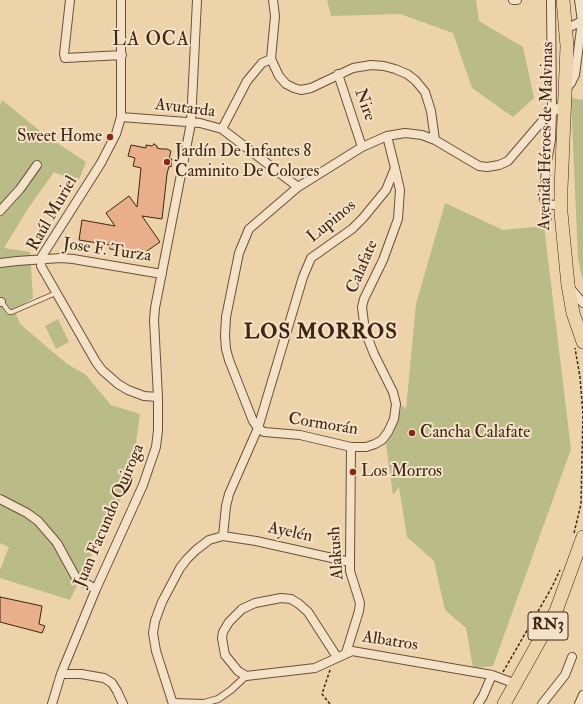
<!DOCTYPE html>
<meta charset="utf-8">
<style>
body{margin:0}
canvas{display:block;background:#edd3a9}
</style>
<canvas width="583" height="704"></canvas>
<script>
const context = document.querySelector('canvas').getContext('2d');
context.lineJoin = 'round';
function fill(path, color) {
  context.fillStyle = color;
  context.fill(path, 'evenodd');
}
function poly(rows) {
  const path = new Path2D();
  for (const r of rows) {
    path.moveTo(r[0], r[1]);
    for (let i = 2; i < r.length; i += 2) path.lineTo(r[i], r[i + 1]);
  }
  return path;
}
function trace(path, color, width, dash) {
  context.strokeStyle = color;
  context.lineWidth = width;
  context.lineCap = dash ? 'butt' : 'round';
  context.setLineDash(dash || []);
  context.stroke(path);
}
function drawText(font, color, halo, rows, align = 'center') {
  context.font = font + ' "IM FELL Double Pica",serif';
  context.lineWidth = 4;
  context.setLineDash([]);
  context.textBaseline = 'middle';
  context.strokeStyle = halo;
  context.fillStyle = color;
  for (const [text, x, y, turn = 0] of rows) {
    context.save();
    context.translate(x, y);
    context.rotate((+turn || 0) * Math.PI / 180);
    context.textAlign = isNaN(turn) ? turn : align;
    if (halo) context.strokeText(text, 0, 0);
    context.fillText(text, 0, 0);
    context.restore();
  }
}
const green = poly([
 [327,0,476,0,479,21,523,47,534,98,513,117,472,88,453,33,400,14,331,16],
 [571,98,583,100,583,282,578,258],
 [2,100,45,135,86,162,78,182,54,172,29,207,4,248,30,252,33,298,14,309,20,324,67,364,85,374,111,405,140,414,131,480,92,554,70,600,0,578,0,570,9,547,0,543,0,105],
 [445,203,503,230,544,226,571,449,493,666,473,668,466,628,445,610,434,561,407,537,399,487,393,495,386,444,394,432,402,405,406,409,416,304],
 [58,319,69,342,56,349,45,326]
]);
const building = poly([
 [154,144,157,146,157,148,162,149,167,149,171,151,169,159,172,159,171,167,169,166,167,174,162,219,142,216,160,242,134,260,130,252,110,249,110,245,79,240,82,220,115,226,106,213,129,196,137,207,141,168,133,166,135,158,128,156,131,145,146,148,146,145,152,146,154,144],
 [0,597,42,606,39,624,45,626,42,633,0,622,0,597]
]);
const path = poly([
 [550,213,551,223],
 [574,533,581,504,583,414,580,377,575,348],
 [330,670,322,694,330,704],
 [503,672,552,587,560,570]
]);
const service = poly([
 [1,301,9,312,12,312,56,293]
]);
const pedestrian = poly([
 [173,702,204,703,218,699,231,690,246,676]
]);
const minor = poly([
 [70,0,64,54,65,58,122,55],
 [121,0,121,117,116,134,101,163,42,256,41,266,96,362,102,370,118,384,128,390,144,396,158,397],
 [273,0,275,16,271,59,279,76,286,84,294,88,301,90,311,88,353,68,371,65,384,66,395,69,407,74,415,80,425,92,431,111,435,140],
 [513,0,517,0],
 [551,0,552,111,551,140,546,167,544,198,545,202,548,204,561,206],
 [566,29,582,21,579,0],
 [338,74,362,147],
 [566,89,571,83,575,75,582,21],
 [121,117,200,123,222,129,298,187],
 [222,129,247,81,262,63,271,59],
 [395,168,400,190,398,219,383,260,364,299,362,307,365,331,374,354,393,392,396,404,394,419,388,432,382,440,375,444,366,447,351,447,300,435,264,432,258,428,253,421,229,360,226,349,225,336,226,317,239,253,249,229,298,187,362,147,387,136,405,133,422,135,435,140,479,166,487,167,499,165,508,161,544,119,565,103],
 [0,211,20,189,37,165],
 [0,263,17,261,61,258,73,259,162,274],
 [569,287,583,303],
 [0,302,1,302],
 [0,499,27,513,38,521,57,543,75,576,83,582,96,589],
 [223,536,256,541,350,562],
 [346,653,359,611,360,603,350,571,350,562,351,447],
 [337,657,308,612,299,604,291,599,281,598,255,603,242,609,229,622,223,632,222,638,225,655,238,671,246,676,315,668,352,651,492,675,516,684],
 [61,674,81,674,104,678,112,683,117,691,123,704],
 [52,704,61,674,96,589,143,485,156,447,158,430,158,397,154,320,155,308,191,123,197,0],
 [173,704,156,651,153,633,155,621,162,602,180,568,187,559,196,550,209,540,223,536,226,506,229,494,258,428,303,277,311,258,352,229,363,218,386,190,395,168,387,136],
 [478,704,483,696,492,675],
 [542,704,565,675,572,657],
 [579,704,583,695]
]);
const trunk = poly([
 [563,0,567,46,561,189,561,213,568,285,573,313,583,342],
 [504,704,556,611,583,537]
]);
const markers = [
 [110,137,4,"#8f2418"],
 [167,162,4,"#8f2418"],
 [412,433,4,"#8f2418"],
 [353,472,4,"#8f2418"]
];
const shields = [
 [548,626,40]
];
const shieldNames = [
 ["RN3",548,626]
];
const streetNames = [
 ["Nire",364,105,70],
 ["Avutarda",185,109,7],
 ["Avenida Héroes de Malvinas",547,136,-89],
 ["Raúl Muriel",53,214,-60],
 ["Lupinos",332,222,-39],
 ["Jose F. Turza",107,251,8],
 ["Calafate",363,267,-67],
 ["Cormorán",323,425,9],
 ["Juan Facundo Quiroga",110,516,-67],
 ["Ayelén",290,533,12],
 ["Alakush",337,553,-94],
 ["Albatros",390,642,9]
];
const poiNames = [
 ["Sweet Home",102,137,"right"],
 ["Jardín De Infantes 8",175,152],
 ["Caminito De Colores",175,172],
 ["Cancha Calafate",420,433],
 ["Los Morros",361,472]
];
const quarterNames = [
 ["LA OCA",151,41]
];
const districtNames = [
 ["LOS MORROS",321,333]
];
fill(green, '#b9bc87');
fill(building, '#e8af8a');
trace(building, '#402513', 1);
trace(service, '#6b5038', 5.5);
trace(pedestrian, '#6b5038', 8);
trace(minor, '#6b5038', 10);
trace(trunk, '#402513', 14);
trace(path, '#402513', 1.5, [3, 2]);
trace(service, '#f3e2c7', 4);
trace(pedestrian, '#f3e2c7', 6);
trace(minor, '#f3e2c7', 8);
trace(trunk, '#edd3a9', 13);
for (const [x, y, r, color] of markers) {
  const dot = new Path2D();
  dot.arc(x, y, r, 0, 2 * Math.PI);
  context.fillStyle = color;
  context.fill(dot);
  trace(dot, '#f3e2c7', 1.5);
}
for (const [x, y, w] of shields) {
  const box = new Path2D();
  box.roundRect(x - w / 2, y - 14, w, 28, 3);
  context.fillStyle = '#f3e2c7';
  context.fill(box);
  trace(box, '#402513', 1);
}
drawText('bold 16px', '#402513', null, shieldNames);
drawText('17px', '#402513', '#f3e2c7', streetNames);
drawText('17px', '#402513', '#f3e2c7', poiNames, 'left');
context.letterSpacing = '1px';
drawText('19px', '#402513', '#f3e2c7', quarterNames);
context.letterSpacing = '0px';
context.letterSpacing = '1px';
drawText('bold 21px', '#402513', '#f3e2c7', districtNames);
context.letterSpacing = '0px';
</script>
